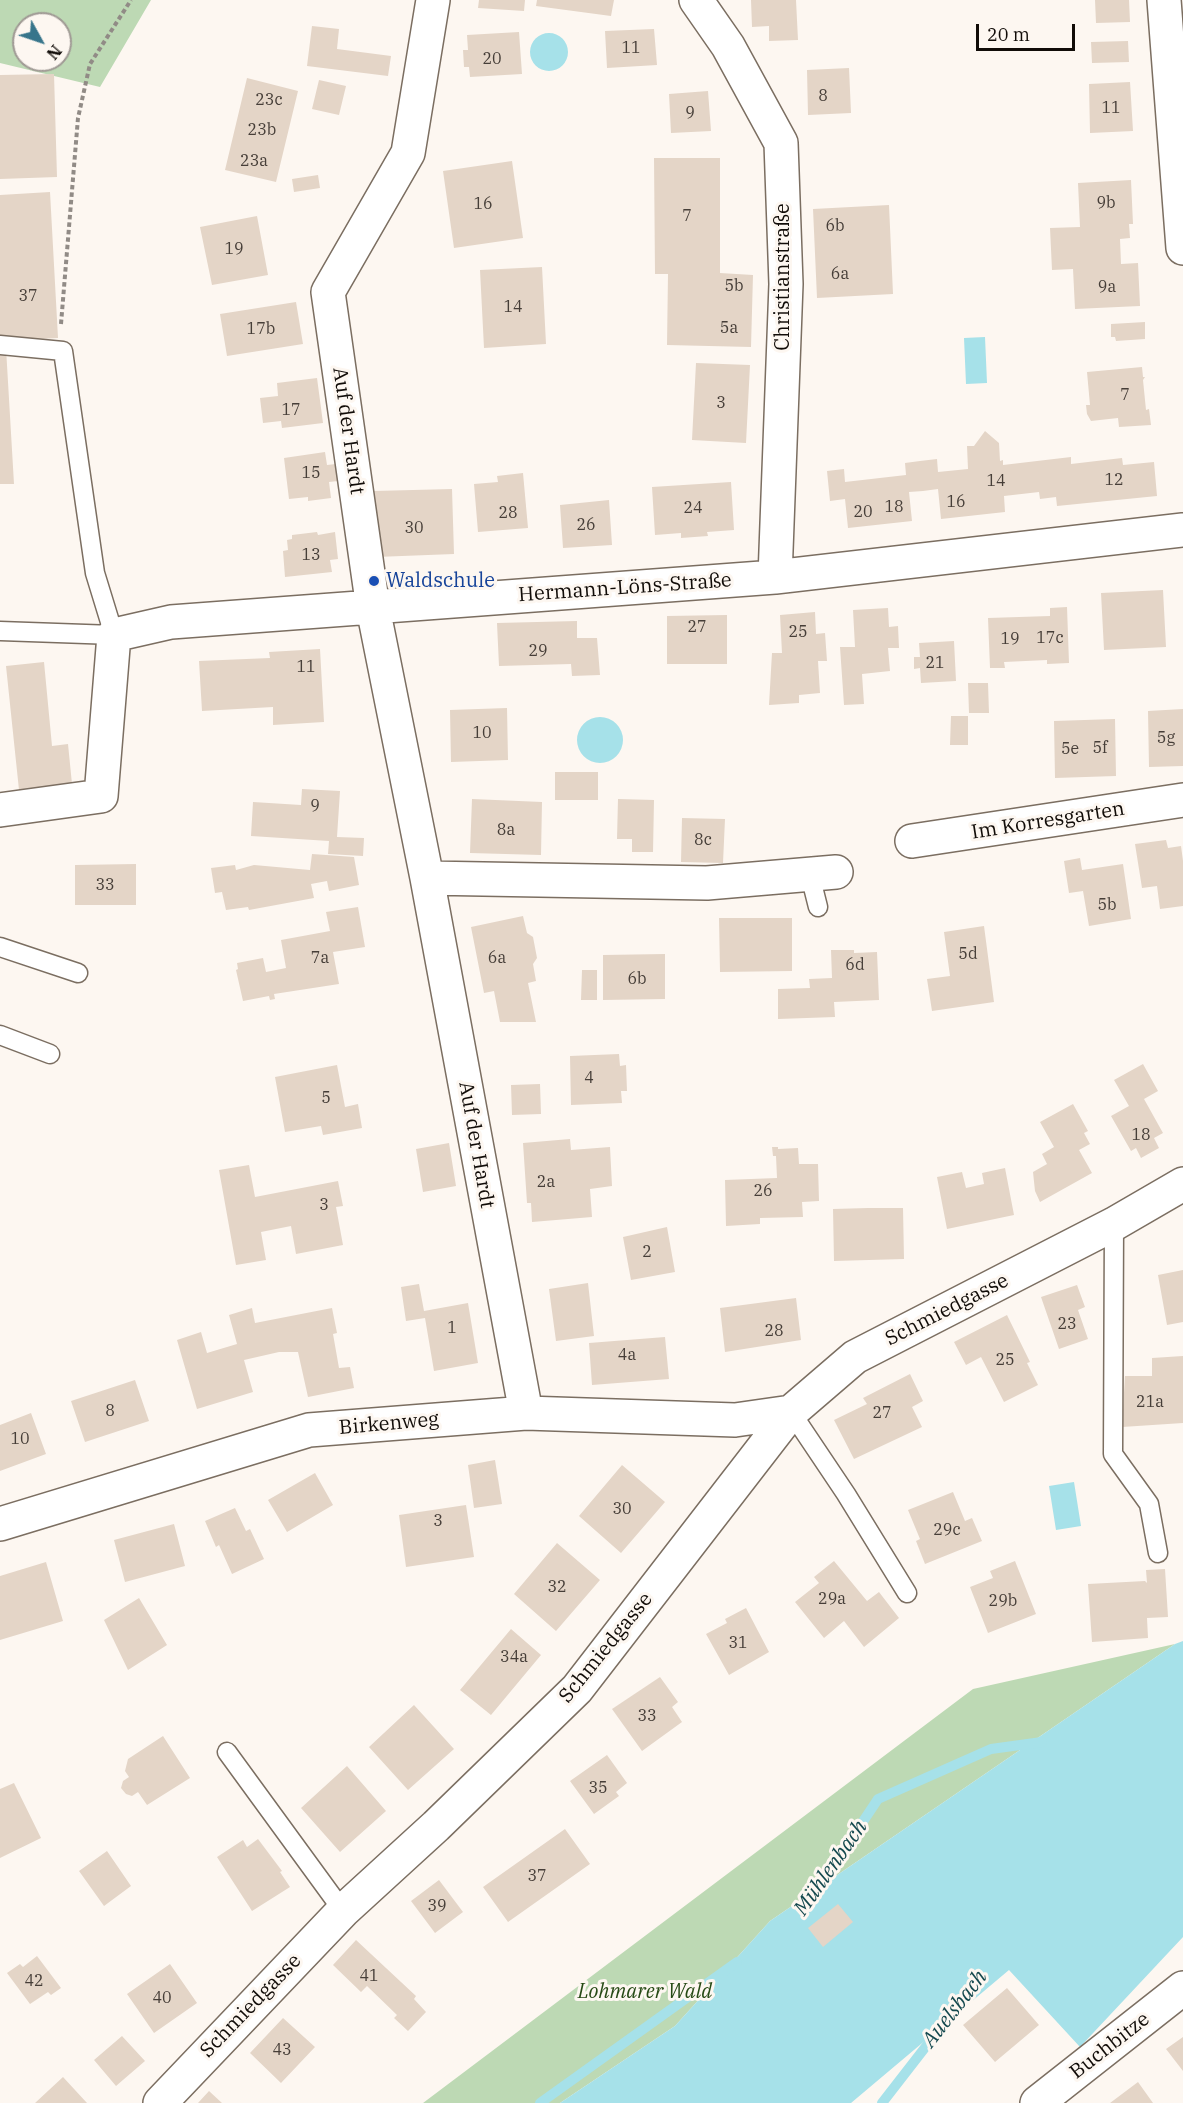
<!DOCTYPE html>
<meta charset="utf-8">
<style>
body{margin:0}
#map{position:relative;width:1183px;height:2103px;overflow:hidden;background:#fdf7f1;font-family:"IBM Plex Serif",serif}
canvas{display:block}
.north{position:absolute;left:12px;top:12px;width:60px;height:60px;box-sizing:border-box;background:#fdf7f1;border:2px solid #9f9994;border-radius:50%;rotate:130deg;font-size:16px;font-weight:700;line-height:24px;text-align:center;color:#110c08}
.north::after{content:'';display:block;margin:auto;width:21px;height:27px;background:#37758b;clip-path:polygon(50% 0,100% 100%,50% 72%,0 100%)}
.scale{position:absolute;left:976px;top:24px;width:99px;height:27px;box-sizing:border-box;border:3px solid #110c08;border-top:0;padding-left:8px;font-size:18px;line-height:21px;white-space:nowrap;color:#110c08;-webkit-text-stroke:4px #fdf7f1;paint-order:stroke}
</style>
<div id="map">
<canvas width="1183" height="2103"></canvas>
<div class="north">N</div>
<div class="scale">20 m</div>
</div>
<script>
const context = document.querySelector('canvas').getContext('2d');
context.lineJoin = 'round';
function fill(path, color) {
  context.fillStyle = color;
  context.fill(path, 'evenodd');
}
function poly(rows) {
  const path = new Path2D();
  for (const r of rows) {
    if (r.length === 3) {
      path.moveTo(r[0] + r[2], r[1]);
      path.arc(r[0], r[1], r[2], 0, 2 * Math.PI);
      continue;
    }
    path.moveTo(r[0], r[1]);
    for (let i = 2; i < r.length; i += 2) path.lineTo(r[i], r[i + 1]);
  }
  return path;
}
function trace(path, color, width, dash) {
  context.strokeStyle = color;
  context.lineWidth = width;
  context.lineCap = dash ? 'butt' : 'round';
  context.setLineDash(dash || []);
  context.stroke(path);
}
function drawText(font, color, halo, rows, align = 'center') {
  context.font = font + ' "IBM Plex Serif",serif';
  context.lineWidth = 6;
  context.setLineDash([]);
  context.textBaseline = 'middle';
  context.strokeStyle = halo;
  context.fillStyle = color;
  for (const [text, x, y, turn = 0] of rows) {
    context.save();
    context.translate(x, y);
    context.rotate((+turn || 0) * Math.PI / 180);
    context.textAlign = isNaN(turn) ? turn : align;
    if (halo) context.strokeText(text, 0, 0);
    context.fillText(text, 0, 0);
    context.restore();
  }
}
const green = poly([
 [0,0,151,0,100,87,0,63],
 [24,24,60,24,60,60,24,60],
 [1175,1644,770,1921,675,2026,560,2103,423,2103,973,1689]
]);
const water = poly([
 [549,52,19],
 [985,337,987,383,966,384,964,338],
 [600,740,23],
 [1074,1482,1081,1526,1056,1530,1049,1486],
 [1183,1641,1183,1937,1080,2047,1009,1970,851,2103,560,2103,675,2026,770,1921,1175,1644]
]);
const stream = poly([
 [812,1898,878,1799,991,1749,1042,1742],
 [540,2103,737,1962],
 [882,2103,948,2018]
]);
const building = poly([
 [479,0,525,0,524,11,478,8],
 [537,0,614,0,611,16,536,6],
 [751,0,796,0,798,40,769,41,769,26,752,27],
 [1095,0,1129,0,1130,22,1096,23],
 [312,26,339,29,337,49,391,56,388,76,307,66],
 [654,29,657,65,607,68,605,31],
 [519,32,522,74,470,77,469,67,464,67,463,50,468,50,467,35],
 [1128,41,1129,62,1092,63,1091,42],
 [849,68,851,113,808,115,807,70],
 [54,74,57,177,0,179,0,75],
 [247,78,298,91,276,182,225,170],
 [319,80,346,86,339,115,312,109],
 [1130,82,1133,131,1090,133,1089,84],
 [708,91,711,131,671,133,669,94],
 [654,158,720,158,720,273,753,275,751,347,667,345,668,274,655,274],
 [512,161,523,238,454,248,443,171],
 [318,175,320,188,294,192,292,179],
 [1131,180,1133,224,1129,224,1130,238,1120,239,1121,264,1138,263,1140,306,1075,309,1073,269,1052,270,1050,228,1080,227,1078,183],
 [50,192,58,338,0,341,0,195],
 [889,205,893,294,817,298,813,209],
 [257,216,268,275,212,285,200,227],
 [542,267,546,344,484,348,480,270],
 [296,302,303,344,227,356,220,314],
 [1145,322,1145,339,1116,341,1115,337,1111,337,1111,324],
 [6,348,14,484,0,484,0,349],
 [696,363,750,365,746,443,692,440],
 [1142,367,1143,377,1145,377,1143,380,1146,410,1149,409,1151,425,1119,427,1118,418,1091,421,1087,414,1086,405,1090,405,1087,372],
 [317,378,323,423,282,428,281,421,263,423,260,398,278,396,277,383],
 [985,431,999,443,1000,461,1003,460,1003,465,1071,457,1071,464,1122,458,1123,465,1154,462,1157,496,1057,506,1056,497,1040,499,1039,492,1004,496,1005,512,941,519,938,489,923,491,909,492,912,521,848,528,845,499,830,501,827,471,844,469,845,482,906,475,905,463,920,461,937,459,938,472,968,469,967,446,974,446],
 [325,452,327,465,336,464,338,481,329,482,331,498,308,501,308,497,289,499,284,458],
 [523,473,528,528,478,532,474,484,498,482,497,476],
 [731,482,734,530,707,532,708,536,681,538,681,533,655,535,652,487],
 [452,489,454,554,376,557,374,491],
 [609,500,612,545,563,548,560,505],
 [317,532,318,535,335,532,338,559,330,560,332,572,285,577,283,551,288,550,287,540,292,539,292,535],
 [1163,590,1166,647,1104,650,1101,593],
 [1067,607,1069,663,1047,664,1047,660,1004,662,1005,668,990,668,988,618,1050,616,1050,608],
 [888,608,889,627,898,626,899,648,888,648,890,671,862,674,864,704,844,705,840,647,855,647,853,610],
 [815,612,816,634,825,633,827,661,818,661,820,693,799,695,799,703,769,705,772,653,782,653,780,615],
 [727,615,727,664,667,664,667,616],
 [577,621,577,638,597,638,600,675,572,676,571,664,499,666,497,623],
 [954,641,956,681,921,683,920,668,914,669,914,657,920,657,919,643],
 [320,649,324,722,273,725,273,707,202,711,199,661,270,658,269,652],
 [44,662,52,746,68,744,72,784,19,790,6,666],
 [968,683,988,683,989,713,969,713],
 [507,708,508,760,451,762,450,710],
 [1183,709,1183,766,1149,767,1148,711],
 [951,716,968,716,968,745,950,745],
 [1115,719,1116,776,1055,778,1054,721],
 [555,772,598,772,598,800,555,800],
 [302,789,340,791,337,837,364,838,363,856,328,854,329,841,251,836,253,802,301,805],
 [472,799,542,802,541,855,470,853],
 [618,799,654,800,653,852,632,852,632,839,617,839],
 [682,818,725,819,723,863,681,862],
 [1166,840,1168,848,1181,846,1183,861,1183,906,1160,909,1157,886,1142,888,1135,844],
 [312,854,354,857,359,885,329,891,327,881,311,884,314,898,249,910,248,907,226,910,222,892,215,893,211,868,235,865,236,870,254,865,310,870],
 [1080,858,1082,870,1123,864,1131,919,1089,926,1083,891,1069,893,1064,861],
 [136,864,136,905,75,905,75,865],
 [358,907,365,947,333,952,339,984,274,994,275,999,270,1000,269,996,243,1001,236,970,238,969,237,963,263,958,266,972,286,968,281,940,330,931,326,912],
 [523,916,527,933,533,937,537,958,533,964,536,981,528,983,536,1022,500,1022,494,991,484,993,471,927],
 [719,918,792,918,792,971,720,972],
 [984,926,994,1002,932,1011,927,979,950,976,944,932],
 [831,950,854,950,854,953,877,952,879,1000,834,1002,835,1017,778,1019,778,989,810,988,809,979,832,978],
 [665,954,665,999,603,1000,603,955],
 [582,970,597,970,597,1000,581,1000],
 [619,1054,620,1066,626,1065,627,1091,621,1091,622,1103,571,1105,570,1056],
 [1143,1064,1158,1091,1144,1099,1163,1133,1154,1138,1159,1148,1141,1158,1136,1148,1131,1151,1111,1116,1129,1106,1114,1080],
 [337,1065,345,1107,358,1104,362,1128,323,1135,321,1126,285,1132,275,1077],
 [540,1084,541,1114,512,1115,511,1085],
 [1073,1104,1088,1131,1084,1133,1090,1144,1079,1150,1092,1173,1040,1202,1035,1191,1033,1172,1047,1164,1042,1154,1054,1147,1040,1122],
 [570,1139,571,1150,610,1147,612,1186,590,1189,592,1217,532,1222,531,1203,527,1203,523,1143],
 [449,1143,456,1186,423,1192,416,1149],
 [772,1147,778,1147,778,1149,798,1148,799,1164,818,1164,819,1201,802,1202,803,1217,760,1218,760,1224,726,1226,725,1180,777,1178,776,1156,773,1156],
 [249,1165,255,1197,338,1181,343,1206,336,1207,343,1245,296,1254,291,1226,261,1232,266,1260,236,1265,219,1170],
 [1005,1168,1014,1215,947,1229,937,1177,962,1172,966,1188,984,1184,982,1173],
 [868,1208,903,1208,904,1259,834,1261,833,1209],
 [667,1227,675,1272,631,1280,623,1237],
 [1183,1270,1183,1322,1167,1325,1158,1275],
 [588,1283,594,1336,556,1341,549,1289],
 [419,1284,424,1311,468,1303,478,1363,434,1371,425,1318,406,1321,401,1287],
 [1077,1285,1085,1307,1078,1310,1088,1339,1059,1349,1041,1297],
 [796,1298,801,1340,725,1352,720,1308],
 [252,1308,255,1323,332,1308,337,1333,333,1334,339,1368,350,1367,354,1388,308,1397,298,1352,279,1352,244,1360,253,1392,197,1409,177,1340,201,1332,207,1353,237,1344,229,1315],
 [1007,1315,1030,1362,1027,1363,1038,1385,1004,1402,981,1357,966,1365,954,1342],
 [665,1337,669,1379,592,1385,589,1343],
 [1183,1356,1183,1423,1122,1427,1125,1376,1152,1376,1152,1358],
 [910,1374,923,1401,912,1407,922,1427,854,1459,834,1420,867,1404,863,1398],
 [135,1380,149,1421,85,1442,71,1401],
 [31,1413,46,1454,0,1471,0,1425],
 [495,1460,502,1504,474,1508,468,1465],
 [622,1465,665,1502,621,1553,579,1516],
 [315,1473,333,1505,287,1532,268,1500],
 [953,1492,965,1521,972,1518,982,1541,925,1564,916,1541,920,1539,908,1510],
 [466,1505,474,1557,406,1567,399,1515],
 [235,1508,246,1531,250,1529,264,1559,232,1574,219,1545,216,1547,205,1521],
 [174,1524,185,1566,125,1582,114,1540],
 [557,1543,600,1580,556,1631,514,1594],
 [834,1561,867,1601,879,1592,899,1618,864,1647,844,1621,824,1638,795,1602,819,1583,814,1577],
 [1015,1561,1036,1614,988,1633,970,1587,993,1578,990,1571],
 [46,1562,63,1621,0,1640,0,1576],
 [1165,1569,1168,1617,1147,1618,1148,1638,1092,1642,1088,1584,1145,1581,1147,1583,1146,1570],
 [139,1598,167,1645,128,1670,104,1620],
 [746,1608,769,1652,729,1675,706,1634,727,1623,725,1619],
 [511,1629,541,1655,491,1715,460,1690],
 [660,1677,678,1702,672,1707,682,1722,642,1751,612,1709],
 [414,1705,454,1749,408,1790,369,1747],
 [163,1736,190,1778,147,1805,138,1792,132,1796,126,1794,121,1788,123,1781,129,1777,125,1771,128,1759],
 [607,1755,627,1783,616,1792,619,1796,594,1814,570,1781],
 [347,1766,386,1811,340,1852,301,1808],
 [14,1783,41,1838,0,1858,0,1789],
 [565,1829,590,1864,508,1922,483,1887],
 [258,1839,282,1871,280,1872,290,1887,252,1911,217,1857,243,1840,247,1847],
 [107,1851,131,1886,104,1906,79,1871],
 [439,1880,463,1912,435,1933,411,1901],
 [838,1904,853,1922,823,1947,808,1928],
 [356,1940,416,1996,414,1999,426,2012,408,2031,394,2018,397,2015,367,1986,361,1992,333,1965],
 [37,1956,61,1988,51,1995,48,1992,30,2004,7,1973,20,1964,23,1967],
 [170,1964,197,2003,154,2033,127,1994],
 [1007,1988,1039,2025,995,2062,963,2025],
 [283,2018,315,2047,281,2083,250,2053],
 [122,2036,145,2061,116,2086,94,2060],
 [1183,2037,1183,2071,1166,2049],
 [63,2077,87,2103,35,2103],
 [1138,2082,1153,2103,1110,2103],
 [209,2091,222,2103,198,2103]
]);
const path = poly([
 [61,324,78,118,90,64,131,0]
]);
const service = poly([
 [0,345,63,351,95,573,114,635,0,631],
 [810,875,818,907],
 [0,947,78,973],
 [0,1035,50,1054],
 [1114,1224,1113,1454,1149,1504,1158,1553],
 [791,1412,846,1494,907,1593],
 [227,1752,343,1911]
]);
const minor = poly([
 [433,0,408,153,328,292,373,608,427,878,526,1413],
 [696,0,728,46,781,143,786,284,775,577],
 [1164,0,1183,248],
 [0,810,101,796,114,635,171,622,775,577,1183,530],
 [912,841,1183,800],
 [427,878,707,883,836,872],
 [0,1524,309,1430,526,1413,735,1420,791,1412],
 [160,2103,343,1911,436,1826,577,1689,791,1412,855,1357,1114,1224,1183,1184],
 [1037,2103,1183,1988]
]);
const markers = [
 [374,581,6,"#1a4fb4"]
];
const numberNames = [
 ["11",631,48],
 ["20",492,59],
 ["8",823,96],
 ["23c",269,100],
 ["11",1111,108],
 ["9",690,113],
 ["23b",262,130],
 ["23a",254,161],
 ["9b",1106,203],
 ["16",483,204],
 ["7",687,216],
 ["6b",835,226],
 ["19",234,249],
 ["6a",840,274],
 ["5b",734,286],
 ["9a",1107,287],
 ["37",28,296],
 ["14",513,307],
 ["5a",729,328],
 ["17b",261,329],
 ["7",1125,395],
 ["3",721,403],
 ["17",291,410],
 ["15",311,473],
 ["12",1114,480],
 ["14",996,481],
 ["16",956,502],
 ["18",894,507],
 ["24",693,508],
 ["20",863,512],
 ["28",508,513],
 ["26",586,525],
 ["30",414,528],
 ["13",311,555],
 ["27",697,627],
 ["25",798,632],
 ["17c",1050,638],
 ["19",1010,639],
 ["29",538,651],
 ["21",935,663],
 ["11",306,667],
 ["10",482,733],
 ["5g",1166,738],
 ["5f",1100,748],
 ["5e",1070,749],
 ["9",315,806],
 ["8a",506,830],
 ["8c",703,840],
 ["33",105,885],
 ["5b",1107,905],
 ["5d",968,954],
 ["7a",320,958],
 ["6a",497,958],
 ["6d",855,965],
 ["6b",637,979],
 ["4",589,1078],
 ["5",326,1098],
 ["18",1141,1135],
 ["2a",546,1182],
 ["26",763,1191],
 ["3",324,1205],
 ["2",647,1252],
 ["23",1067,1324],
 ["1",452,1328],
 ["28",774,1331],
 ["4a",627,1355],
 ["25",1005,1360],
 ["21a",1150,1402],
 ["8",110,1411],
 ["27",882,1413],
 ["10",20,1439],
 ["30",622,1509],
 ["3",438,1521],
 ["29c",947,1530],
 ["32",557,1587],
 ["29a",832,1599],
 ["29b",1003,1601],
 ["31",738,1643],
 ["34a",514,1657],
 ["33",647,1716],
 ["35",598,1788],
 ["37",537,1876],
 ["39",437,1906],
 ["41",369,1976],
 ["42",34,1981],
 ["40",162,1998],
 ["43",282,2050]
];
const streetNames = [
 ["Christianstraße",783,277,-90],
 ["Auf der Hardt",348,431,82],
 ["Hermann-Löns-Straße",625,588,-4],
 ["Im Korresgarten",1048,821,-9],
 ["Auf der Hardt",476,1145,80],
 ["Schmiedgasse",947,1310,-27],
 ["Birkenweg",389,1424,-5],
 ["Schmiedgasse",606,1648,-51],
 ["Schmiedgasse",251,2006,-46],
 ["Buchbitze",1110,2046,-38]
];
const transitNames = [
 ["Waldschule",386,581]
];
const parkNames = [
 ["Lohmarer Wald",645,1992]
];
const waterNames = [
 ["Mühlenbach",831,1868,-55],
 ["Auelsbach",955,2009,-52]
];
fill(green, '#bdd9b4');
fill(water, '#a6e1e9');
trace(stream, '#a6e1e9', 10);
fill(building, '#e4d5c7');
trace(service, '#7b6e61', 21);
trace(minor, '#7b6e61', 36);
trace(path, '#918b86', 4, [4.5, 3]);
trace(service, '#fff', 18);
trace(minor, '#fff', 33);
for (const [x, y, r, color] of markers) {
  const dot = new Path2D();
  dot.arc(x, y, r, 0, 2 * Math.PI);
  context.fillStyle = color;
  context.fill(dot);
  trace(dot, '#fdf7f1', 2);
}
drawText('16px', '#463e38', null, numberNames);
drawText('20px', '#110c08', '#fdf7f1', streetNames);
drawText('20px', '#164399', '#fdf7f1', transitNames, 'left');
drawText('italic 20px', '#264a15', '#fdf7f1', parkNames);
drawText('italic 21px', '#15494f', '#fdf7f1', waterNames);
</script>
